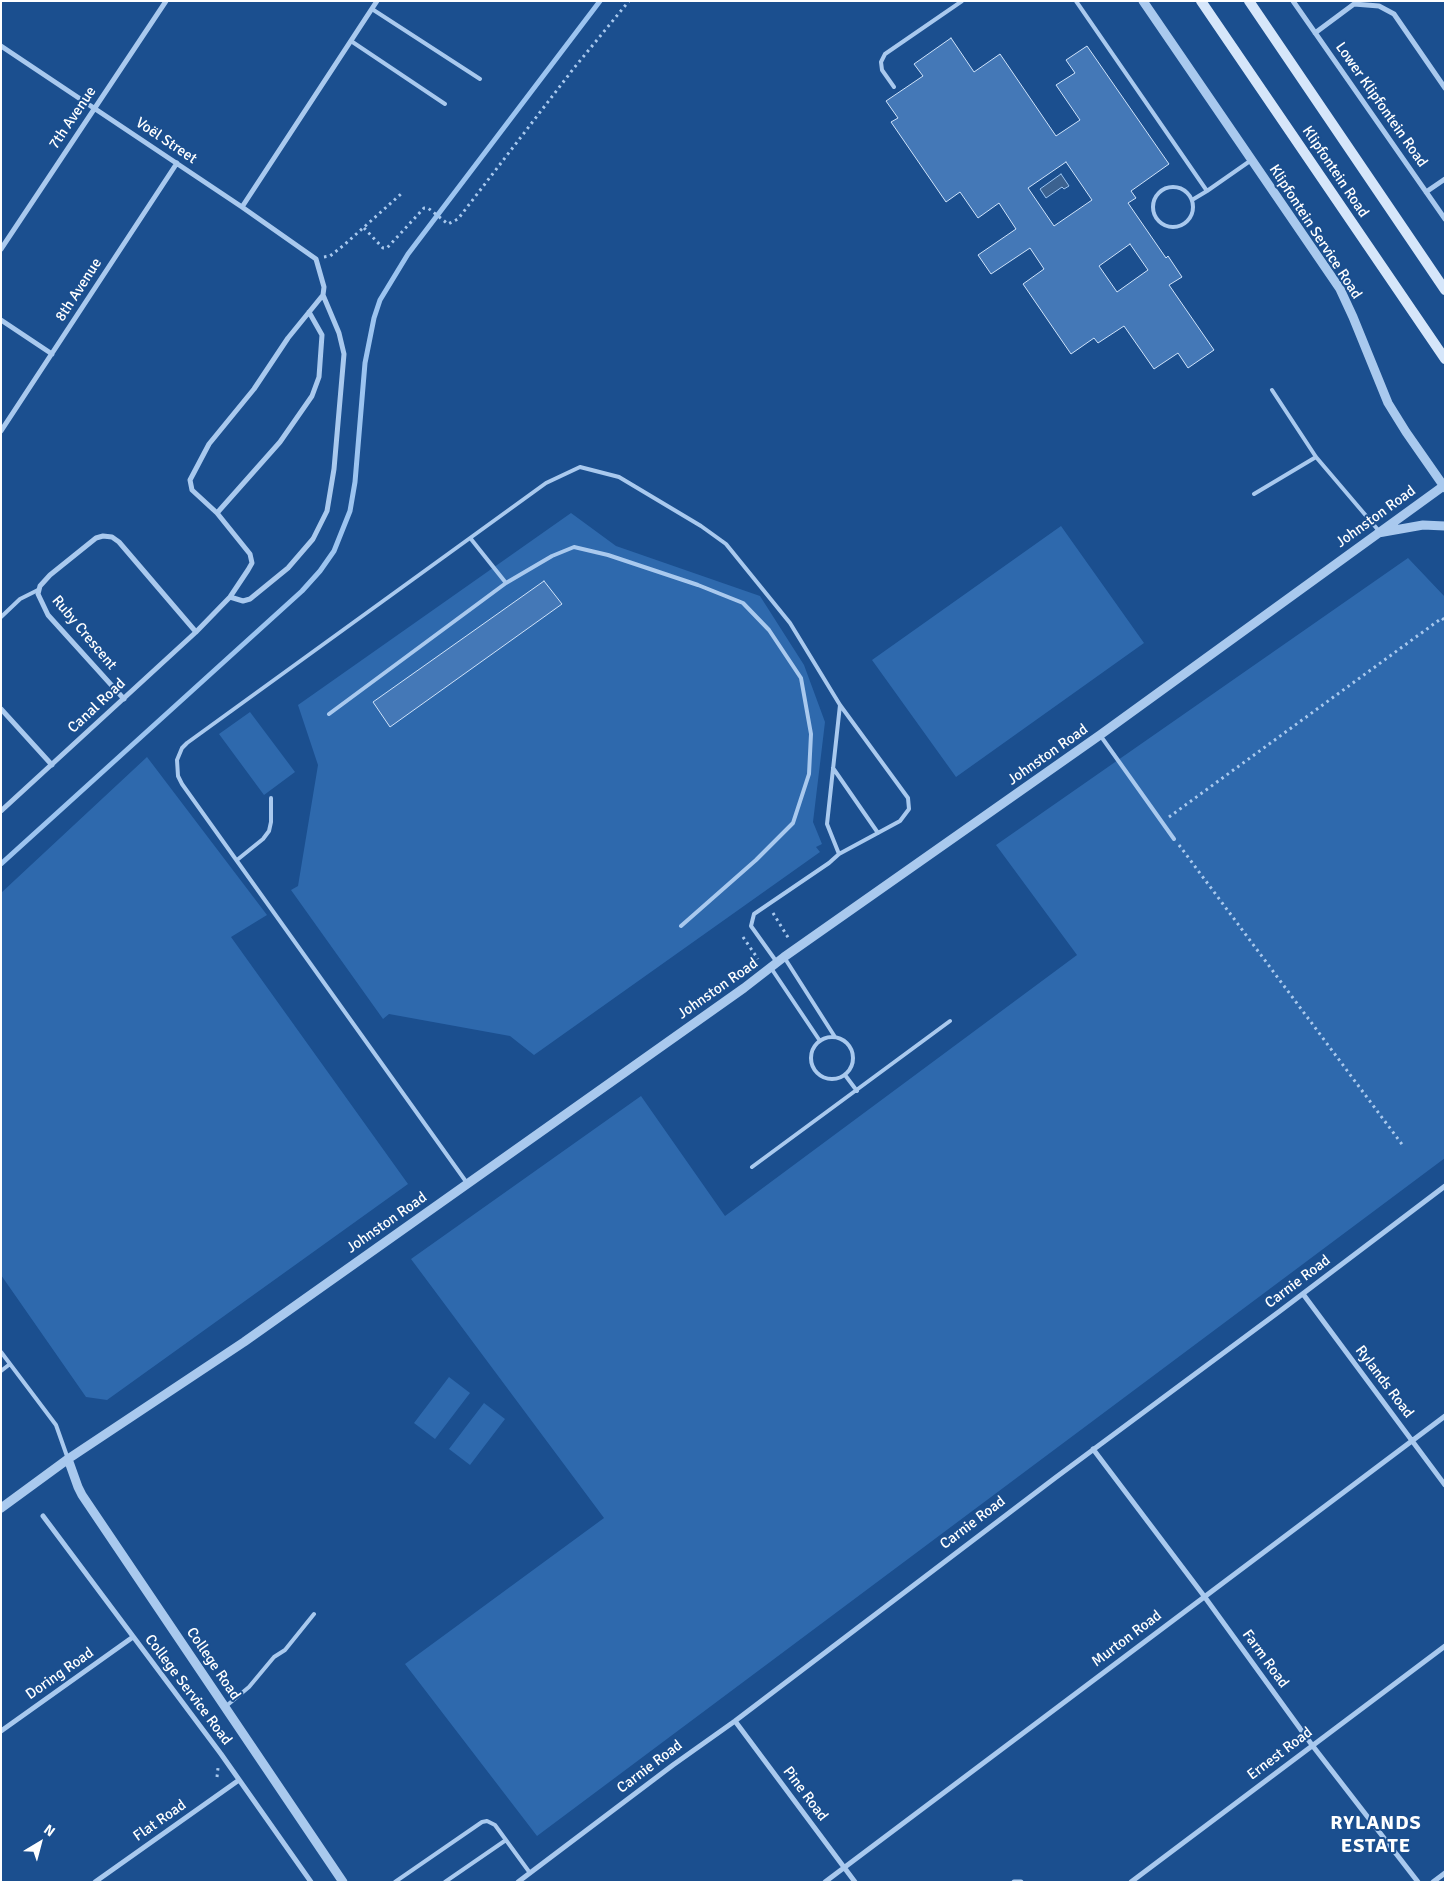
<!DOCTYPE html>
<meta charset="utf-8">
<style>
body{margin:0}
#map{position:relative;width:1446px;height:1883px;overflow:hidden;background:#1b4f8f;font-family:Signika,sans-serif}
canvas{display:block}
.frame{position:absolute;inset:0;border:2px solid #fff;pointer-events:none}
.north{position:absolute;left:15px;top:1818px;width:50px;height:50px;-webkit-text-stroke:4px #1b4f8f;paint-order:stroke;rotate:37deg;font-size:14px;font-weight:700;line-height:20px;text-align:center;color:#fff}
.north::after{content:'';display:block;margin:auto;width:18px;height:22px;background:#fff;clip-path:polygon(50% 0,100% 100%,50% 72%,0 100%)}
</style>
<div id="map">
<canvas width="1446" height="1883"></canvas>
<div class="frame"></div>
<div class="north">N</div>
</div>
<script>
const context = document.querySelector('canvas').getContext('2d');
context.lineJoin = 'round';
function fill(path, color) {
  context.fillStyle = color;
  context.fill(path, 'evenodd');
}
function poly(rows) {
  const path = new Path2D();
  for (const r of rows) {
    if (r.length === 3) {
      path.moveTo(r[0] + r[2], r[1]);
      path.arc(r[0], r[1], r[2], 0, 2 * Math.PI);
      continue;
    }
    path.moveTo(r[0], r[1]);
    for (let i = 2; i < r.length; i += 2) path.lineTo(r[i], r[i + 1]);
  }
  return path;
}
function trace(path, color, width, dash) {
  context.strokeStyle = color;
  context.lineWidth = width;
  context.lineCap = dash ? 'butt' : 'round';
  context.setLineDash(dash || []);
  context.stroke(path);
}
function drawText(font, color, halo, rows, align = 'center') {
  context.font = font + ' Signika,sans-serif';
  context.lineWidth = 4;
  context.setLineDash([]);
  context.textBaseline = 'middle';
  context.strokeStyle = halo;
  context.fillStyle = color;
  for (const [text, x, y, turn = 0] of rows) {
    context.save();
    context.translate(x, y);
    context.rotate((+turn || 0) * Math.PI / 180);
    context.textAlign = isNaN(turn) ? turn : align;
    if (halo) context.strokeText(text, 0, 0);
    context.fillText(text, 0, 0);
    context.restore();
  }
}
const green = poly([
 [571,513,616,546,760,596,804,665,825,722,813,822,822,844,816,847,820,852,534,1055,510,1036,389,1014,383,1019,291,890,298,886,318,765,298,705],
 [1061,526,1144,643,956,777,872,660],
 [1408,558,1445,597,1445,1158,537,1836,405,1664,604,1518,411,1259,641,1096,725,1216,1077,955,996,845],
 [250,712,295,772,264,795,219,734],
 [147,757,267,915,231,937,408,1184,107,1400,86,1397,1,1275,1,893],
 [449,1377,470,1393,435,1439,414,1423],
 [484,1403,505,1419,470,1465,449,1449]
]);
const water = poly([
 [1061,174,1069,186,1064,189,1062,187,1046,198,1040,189,1061,174]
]);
const stream = poly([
 [1,864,302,591,320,571,334,551,350,511,355,482,365,363,374,318,380,300,408,254,600,1]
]);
const building = poly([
 [951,38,974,72,1000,54,1056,136,1080,120,1056,85,1075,73,1066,60,1087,46,1169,164,1131,191,1136,198,1128,203,1166,258,1168,256,1182,277,1169,285,1214,350,1188,368,1178,353,1154,369,1124,326,1098,343,1094,338,1071,354,1023,284,1044,269,1030,248,991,274,978,255,1016,229,999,203,978,218,960,192,946,202,891,122,898,118,886,101,923,76,914,64,951,38],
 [1066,162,1092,200,1054,226,1028,188,1066,162],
 [1130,244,1148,270,1117,292,1099,266,1130,244],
 [544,581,562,604,390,727,373,702,544,581]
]);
const path = poly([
 [364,228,383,248,387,248,424,208,428,208,448,224,458,219,574,68,629,1],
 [324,257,330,256,344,245,401,194],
 [1169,817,1442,618,1445,621],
 [1179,845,1404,1147],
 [773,913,789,939],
 [743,937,758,959],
 [217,1777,218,1768]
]);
const service = poly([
 [1076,1,1207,191,1250,161],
 [372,9,480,79],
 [351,41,445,104],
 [894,87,882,70,881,62,885,54,962,1],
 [1173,207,20],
 [1192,200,1207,191],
 [1272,390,1316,457,1379,531],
 [1254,494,1316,457],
 [471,539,506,583],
 [1,617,20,599,38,590],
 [329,714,506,583,552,556,574,547,608,555,698,585,743,603,769,630,801,678,811,734,809,774,793,823,756,860,681,926],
 [1100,735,1174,839],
 [833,768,878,833],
 [839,854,827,824,840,705],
 [237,860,263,839,269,831,271,822,271,798],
 [784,957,835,1037],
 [771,968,820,1041],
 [832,1058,21],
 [845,1075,857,1091],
 [752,1167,950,1021],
 [467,1183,182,784,178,776,177,760,182,748,187,743,546,483,580,467,619,477,701,526,726,544,790,623,840,705,908,798,909,809,900,821,839,854,829,863,754,914,751,926,776,961],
 [1,1352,56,1425,68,1459],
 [1,1371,10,1364],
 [225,1707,249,1687,274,1657,285,1650,314,1614],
 [395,1882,482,1822,487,1821,495,1825,530,1873],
 [445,1882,506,1840]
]);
const minor = poly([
 [1293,1,1445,219],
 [1315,33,1354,4,1379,6,1394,14,1445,88],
 [1,46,242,207,316,259,324,287,323,295,288,338,254,389,209,444,190,480,192,490,217,513,250,554,252,563,248,570,230,597,196,632,1,811],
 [1426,192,1445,179],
 [242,207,377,1],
 [1,249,166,1],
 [1,320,52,354],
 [1,431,177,163],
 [217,513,280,442,312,396,319,377,322,335,309,312],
 [230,597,243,601,250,599,288,568,313,539,327,511,334,469,344,354,339,333,323,295],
 [124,699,48,615,38,594,40,586,50,575,96,538,103,536,112,537,119,542,196,632],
 [1,709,52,765],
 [1303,1294,1445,1485],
 [1093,1449,1204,1596,1312,1745,1418,1882],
 [43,1516,221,1754,311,1882],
 [735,1721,855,1882],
 [1,1731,133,1637],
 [95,1882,239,1780],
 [518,1882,673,1765,735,1721,1055,1478,1280,1311,1445,1186],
 [825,1882,1445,1416],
 [1014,1882,1021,1882],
 [1131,1882,1445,1646],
 [1433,1882,1445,1873]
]);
const tertiary = poly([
 [1143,1,1340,289,1353,317,1388,403,1406,432,1445,488],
 [1378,533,1423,525,1445,526],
 [68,1459,78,1487,82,1495,343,1882],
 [1,1508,68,1459,244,1342,744,988,784,957,1100,735,1445,485]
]);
const secondary = poly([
 [1201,1,1445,359],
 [1249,1,1445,290]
]);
const streetNames = [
 ["Lower Klipfontein Road",1381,105,55],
 ["7th Avenue",73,118,-56],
 ["Voël Street",166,141,34],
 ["Klipfontein Road",1335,172,56],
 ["Klipfontein Service Road",1315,232,57],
 ["8th Avenue",79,290,-57],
 ["Johnston Road",1376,517,-36],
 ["Ruby Crescent",84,633,50],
 ["Canal Road",97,706,-43],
 ["Johnston Road",1048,755,-35],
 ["Johnston Road",718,989,-35],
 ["Johnston Road",387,1223,-35],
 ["Carnie Road",1298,1282,-37],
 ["Rylands Road",1384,1382,53],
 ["Carnie Road",973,1523,-37],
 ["Murton Road",1127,1639,-37],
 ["Farm Road",1265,1659,54],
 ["College Road",213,1664,56],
 ["Doring Road",60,1674,-35],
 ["College Service Road",188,1690,53],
 ["Ernest Road",1280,1754,-37],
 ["Carnie Road",650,1767,-37],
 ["Pine Road",805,1794,53],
 ["Flat Road",160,1821,-35]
];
const districtNames = [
 ["RYLANDS",1376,1824],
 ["ESTATE",1376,1847]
];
fill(green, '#2e69ad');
fill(water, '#3c6290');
trace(water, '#9cc4f0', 1);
trace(stream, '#9cc4f0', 5);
fill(building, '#4478b7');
trace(building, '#cfe3fa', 1);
trace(path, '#a9c9ee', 3, [2.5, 4]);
trace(service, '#a9c9ee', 4);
trace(minor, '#a9c9ee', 5);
trace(tertiary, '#a9c9ee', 9);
trace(secondary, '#d6e6fa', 10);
drawText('15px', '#fff', '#1b4f8f', streetNames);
context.letterSpacing = '1px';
drawText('bold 20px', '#fff', '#1b4f8f', districtNames);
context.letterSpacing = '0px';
</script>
